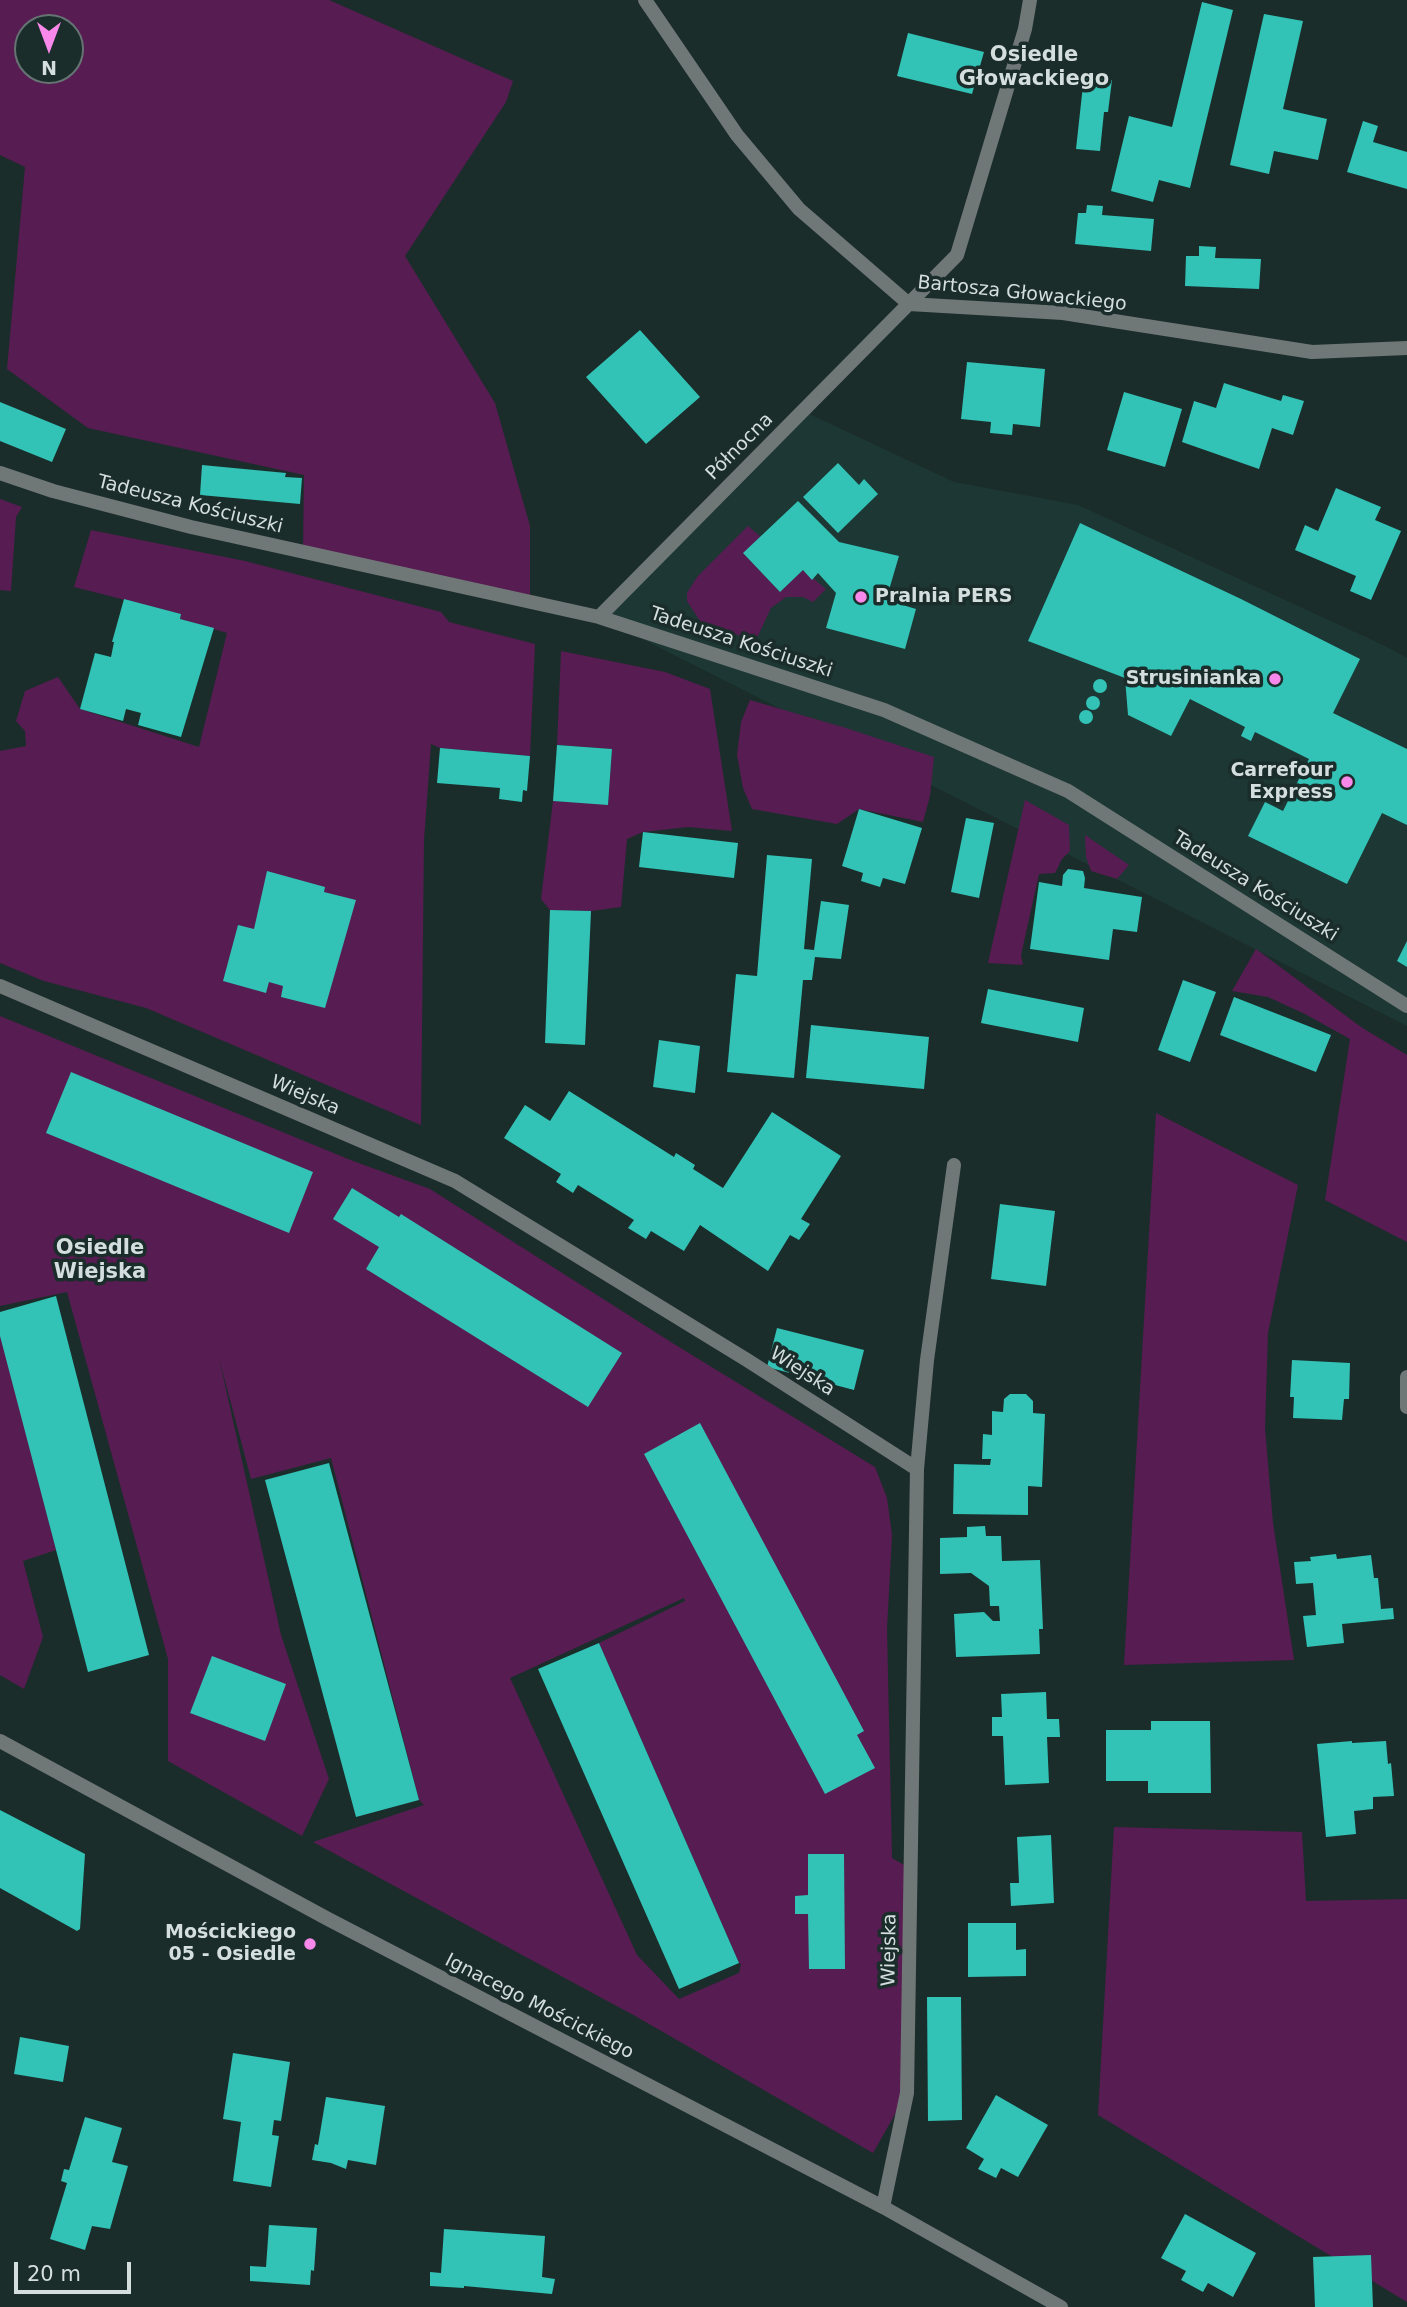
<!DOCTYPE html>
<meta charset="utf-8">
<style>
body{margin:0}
#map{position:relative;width:1407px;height:2307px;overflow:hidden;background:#1b2d2b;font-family:"DejaVu Sans",sans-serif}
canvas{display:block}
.north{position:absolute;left:14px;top:14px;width:70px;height:70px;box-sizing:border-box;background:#1b2d2b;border:2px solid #657472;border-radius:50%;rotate:180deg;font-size:19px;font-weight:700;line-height:28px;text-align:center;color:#d3dedd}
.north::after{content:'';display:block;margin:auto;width:24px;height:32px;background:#f888ea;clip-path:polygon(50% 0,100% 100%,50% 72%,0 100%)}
.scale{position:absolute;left:14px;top:2262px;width:117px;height:32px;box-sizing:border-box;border:4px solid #d3dedd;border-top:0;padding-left:9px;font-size:21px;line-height:24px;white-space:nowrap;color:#d3dedd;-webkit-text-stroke:5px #1b2d2b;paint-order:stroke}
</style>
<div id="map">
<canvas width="1407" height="2307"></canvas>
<div class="north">N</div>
<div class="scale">20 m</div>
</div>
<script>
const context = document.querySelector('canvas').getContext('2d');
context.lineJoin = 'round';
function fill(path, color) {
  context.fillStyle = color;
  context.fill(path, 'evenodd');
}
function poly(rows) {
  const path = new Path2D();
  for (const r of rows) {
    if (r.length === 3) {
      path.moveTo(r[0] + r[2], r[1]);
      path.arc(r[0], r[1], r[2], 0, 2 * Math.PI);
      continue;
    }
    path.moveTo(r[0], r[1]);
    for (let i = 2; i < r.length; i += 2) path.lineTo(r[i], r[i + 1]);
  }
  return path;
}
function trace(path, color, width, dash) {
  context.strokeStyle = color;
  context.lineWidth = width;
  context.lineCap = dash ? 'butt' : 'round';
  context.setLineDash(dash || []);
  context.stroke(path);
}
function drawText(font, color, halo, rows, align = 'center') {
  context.font = font + ' "DejaVu Sans",sans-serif';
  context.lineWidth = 7;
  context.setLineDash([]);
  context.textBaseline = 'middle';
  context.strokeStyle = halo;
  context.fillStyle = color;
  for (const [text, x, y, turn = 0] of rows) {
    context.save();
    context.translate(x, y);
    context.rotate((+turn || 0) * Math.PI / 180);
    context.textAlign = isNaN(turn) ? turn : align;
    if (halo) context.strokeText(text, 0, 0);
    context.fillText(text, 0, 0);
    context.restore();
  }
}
const built = poly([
 [803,411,954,482,1078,505,1381,644,1407,658,1407,1026,599,617]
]);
const green = poly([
 [0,0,329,0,513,81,506,102,405,256,495,403,530,526,530,602,303,552,304,475,88,428,7,369,25,167,0,155],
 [28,28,70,28,70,70,28,70],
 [0,499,22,507,16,517,11,591,0,590],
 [748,526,761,537,744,554,780,592,803,570,826,589,813,602,803,597,786,597,771,608,756,640,716,629,700,621,687,601,687,593,697,577],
 [91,530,245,561,441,612,449,622,535,644,530,756,440,748,431,744,424,840,421,1125,146,1008,44,981,0,963,0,751,26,746,25,731,16,721,25,691,58,677,80,709,199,747,227,633,180,619,181,614,74,587],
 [561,651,665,672,710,689,732,831,688,827,643,832,627,839,621,907,591,911,550,910,541,899,553,801,608,804,612,749,557,745],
 [750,700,846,728,934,757,930,796,923,822,859,809,837,824,752,809,743,788,737,755,741,722],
 [1025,800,1069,825,1070,851,1062,859,1055,873,1039,874,1021,955,1023,965,988,963],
 [1085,835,1129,865,1117,879,1091,871,1086,857],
 [1256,949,1361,1027,1407,1055,1407,1242,1325,1200,1350,1039,1305,1014,1268,997,1232,991],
 [0,1016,353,1161,430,1189,674,1344,875,1467,887,1498,892,1535,887,1629,892,1858,911,1869,907,2093,873,2153,637,2017,313,1842,424,1805,419,1800,331,1458,251,1479,219,1358,281,1635,329,1779,302,1836,168,1761,168,1659,67,1292,0,1306],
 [684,1598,685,1601,599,1643,739,1963,741,1964,739,1973,679,1999,637,1955,510,1678],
 [1156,1113,1298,1185,1268,1333,1265,1428,1273,1523,1294,1660,1124,1665],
 [0,1327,56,1550,23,1561,43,1637,24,1689,0,1675],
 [1114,1827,1302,1832,1306,1901,1407,1899,1407,2302,1098,2115]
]);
const building = poly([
 [1202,2,1233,10,1190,188,1159,180,1153,202,1111,191,1129,116,1172,127],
 [1264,14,1303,21,1283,109,1327,119,1318,160,1274,151,1269,174,1230,165],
 [908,33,984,52,972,94,897,76],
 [1084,76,1112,80,1108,112,1104,112,1100,151,1076,149],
 [1363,121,1378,126,1373,142,1407,152,1407,189,1347,172],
 [1087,205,1103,206,1102,215,1154,219,1151,251,1075,244,1078,213,1086,213],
 [1199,246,1216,247,1215,258,1261,259,1259,289,1185,286,1186,256,1199,256],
 [640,330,700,397,646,444,586,377],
 [967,362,1045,369,1040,427,1013,424,1012,435,990,433,991,422,961,419],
 [1224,383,1281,401,1283,395,1304,401,1293,435,1272,428,1259,469,1182,442,1194,401,1216,408],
 [1124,392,1182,409,1165,467,1107,450],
 [0,402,66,429,52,462,0,441],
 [838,463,859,485,864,479,878,494,838,533,803,497],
 [202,465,286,473,285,477,302,478,300,504,200,495],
 [1336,488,1381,507,1375,520,1401,531,1371,600,1350,591,1356,576,1295,550,1305,525,1318,531],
 [798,501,839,542,899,556,886,600,916,609,905,649,826,628,836,593,818,573,812,580,803,570,780,592,743,553],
 [1080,523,1241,599,1360,659,1333,713,1407,749,1407,825,1382,813,1347,884,1248,836,1265,802,1283,811,1309,759,1255,732,1251,741,1241,736,1245,727,1190,699,1171,736,1128,715,1125,678,1028,641],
 [124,599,181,614,180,619,214,628,181,737,138,725,141,713,126,709,123,721,80,709,95,653,111,657,114,642,112,642],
 [1100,686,7],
 [1093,703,7],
 [1086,717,7],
 [557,745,612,749,608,805,553,801],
 [440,748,530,756,527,791,523,790,522,802,499,799,500,788,437,783],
 [859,809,922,828,905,884,883,878,880,887,861,881,863,873,842,866],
 [966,818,994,823,979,898,951,892],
 [643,832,738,843,734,878,639,867],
 [767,855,812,859,804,949,814,950,821,901,849,905,841,959,815,957,812,980,803,980,794,1078,727,1072,736,974,757,976],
 [1068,869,1083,871,1085,878,1084,888,1142,897,1137,932,1113,929,1109,960,1030,949,1039,882,1062,886,1063,875],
 [267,871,325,887,324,892,356,900,325,1008,281,997,283,986,269,982,266,993,223,981,238,925,254,929],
 [550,910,591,911,585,1045,545,1043],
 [1407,941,1407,967,1397,961],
 [1183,980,1216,992,1190,1062,1158,1050],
 [988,989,1084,1008,1078,1042,981,1023],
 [1234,997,1331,1035,1316,1072,1220,1035],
 [811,1025,929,1037,924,1089,806,1078],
 [659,1040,700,1046,695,1093,653,1087],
 [71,1072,313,1172,289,1233,46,1133],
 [569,1091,674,1157,676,1153,695,1165,693,1169,723,1188,772,1112,841,1156,801,1219,810,1224,799,1240,790,1235,768,1271,700,1225,684,1251,651,1231,646,1239,628,1228,634,1220,578,1185,573,1193,556,1182,561,1174,504,1138,525,1105,550,1121],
 [352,1188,399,1217,401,1214,622,1353,588,1407,366,1269,379,1247,333,1219],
 [1000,1204,1055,1211,1046,1286,991,1279],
 [56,1296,149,1655,88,1672,0,1336,0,1312],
 [777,1328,864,1350,854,1390,767,1367],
 [1292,1360,1350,1363,1349,1399,1344,1399,1342,1420,1293,1418,1294,1397,1290,1397],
 [1010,1394,1026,1394,1033,1401,1033,1413,1045,1414,1042,1487,1028,1486,1028,1515,953,1514,954,1464,990,1465,991,1459,982,1459,983,1434,992,1435,992,1411,1003,1412,1004,1399],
 [700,1423,864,1731,857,1735,875,1768,825,1794,644,1454],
 [329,1463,419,1800,356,1817,265,1480],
 [985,1526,986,1536,1001,1536,1002,1561,1040,1560,1043,1629,1039,1629,1040,1654,956,1657,954,1614,984,1612,993,1621,1000,1621,999,1606,990,1606,989,1586,971,1573,940,1574,940,1538,967,1537,967,1527],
 [1336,1554,1337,1559,1371,1555,1374,1578,1378,1578,1381,1609,1393,1608,1394,1619,1342,1624,1344,1643,1307,1647,1303,1616,1316,1615,1313,1583,1296,1584,1294,1562,1311,1561,1310,1557],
 [599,1643,739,1963,679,1989,538,1669],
 [212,1656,286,1684,265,1741,190,1713],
 [1046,1692,1047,1719,1059,1719,1060,1737,1047,1737,1049,1783,1005,1785,1003,1736,992,1736,992,1717,1002,1717,1001,1694],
 [1151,1721,1210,1721,1211,1793,1148,1793,1148,1781,1106,1781,1106,1730,1151,1730],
 [1352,1741,1352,1743,1386,1741,1388,1764,1391,1763,1394,1796,1373,1797,1373,1809,1354,1811,1356,1834,1326,1837,1317,1744],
 [0,1810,85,1854,80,1929,77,1931,0,1888],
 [1051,1835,1054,1903,1011,1906,1010,1883,1019,1883,1017,1837],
 [808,1854,844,1854,845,1969,809,1969,808,1914,795,1914,795,1896,808,1895],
 [968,1923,1016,1923,1016,1950,1026,1949,1026,1976,968,1977],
 [927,1997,961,1997,962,2120,928,2121],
 [20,2037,69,2046,63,2082,14,2074],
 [233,2053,290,2062,281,2121,274,2120,272,2135,279,2136,271,2187,233,2181,241,2122,223,2119],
 [996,2095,1048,2125,1018,2177,1001,2168,996,2178,978,2169,984,2159,966,2148],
 [326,2097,385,2106,376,2165,348,2160,346,2169,331,2163,312,2160,315,2144,318,2145],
 [85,2117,122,2128,112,2162,128,2166,110,2229,92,2226,85,2250,50,2239,67,2183,61,2181,64,2169,69,2170],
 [1185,2214,1256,2253,1233,2297,1208,2283,1203,2292,1181,2280,1186,2271,1161,2258],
 [269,2225,317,2228,314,2271,311,2270,310,2285,250,2281,250,2266,266,2267],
 [444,2229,545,2236,542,2277,555,2279,552,2294,464,2286,464,2288,430,2286,430,2272,441,2273],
 [1371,2255,1373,2307,1315,2307,1313,2257]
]);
const service = poly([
 [1407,1377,1407,1407]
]);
const minor = poly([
 [645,0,737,135,799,209,909,304,1063,313,1312,352,1407,348],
 [0,473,53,491,191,527,599,617,884,710,1068,791,1407,1006],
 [599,617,957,255,1025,29,1030,0],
 [0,986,455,1181,747,1360,917,1469],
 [883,2207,907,2093,917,1469,927,1360,954,1165]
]);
const tertiary = poly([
 [0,1741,328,1919,883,2207,1061,2307]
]);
const markers = [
 [861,597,7,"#f888ea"],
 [1275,679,7,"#f888ea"],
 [1347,782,7,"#f888ea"],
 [310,1944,7,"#f888ea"]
];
const streetNames = [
 ["Bartosza Głowackiego",1022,294,6],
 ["Północna",740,447,-45],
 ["Tadeusza Kościuszki",190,505,14],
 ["Tadeusza Kościuszki",741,643,18],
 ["Tadeusza Kościuszki",1255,887,32],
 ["Wiejska",305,1096,23],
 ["Wiejska",802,1372,33],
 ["Wiejska",890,1950,-89],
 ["Ignacego Mościckiego",539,2007,27]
];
const poiNames = [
 ["Pralnia PERS",875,597,"left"],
 ["Strusinianka",1261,679],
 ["Carrefour",1333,771],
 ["Express",1333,793],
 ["Mościckiego",296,1933],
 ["05 - Osiedle",296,1955]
];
const neighbourhoodNames = [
 ["Osiedle",1034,56],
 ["Głowackiego",1034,80],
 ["Osiedle",100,1249],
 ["Wiejska",100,1273]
];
fill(built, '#1d3734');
fill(green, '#571c51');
fill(building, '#32c2b6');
trace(service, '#707877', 14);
trace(minor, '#707877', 14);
trace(tertiary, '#707877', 14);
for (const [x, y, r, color] of markers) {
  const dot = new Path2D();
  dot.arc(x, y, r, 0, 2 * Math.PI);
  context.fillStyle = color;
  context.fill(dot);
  trace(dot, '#1b2d2b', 2.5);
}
drawText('19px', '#d3dedd', '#1b2d2b', streetNames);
drawText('bold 19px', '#d3dedd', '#1b2d2b', poiNames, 'right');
drawText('bold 21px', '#d3dedd', '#1b2d2b', neighbourhoodNames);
</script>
